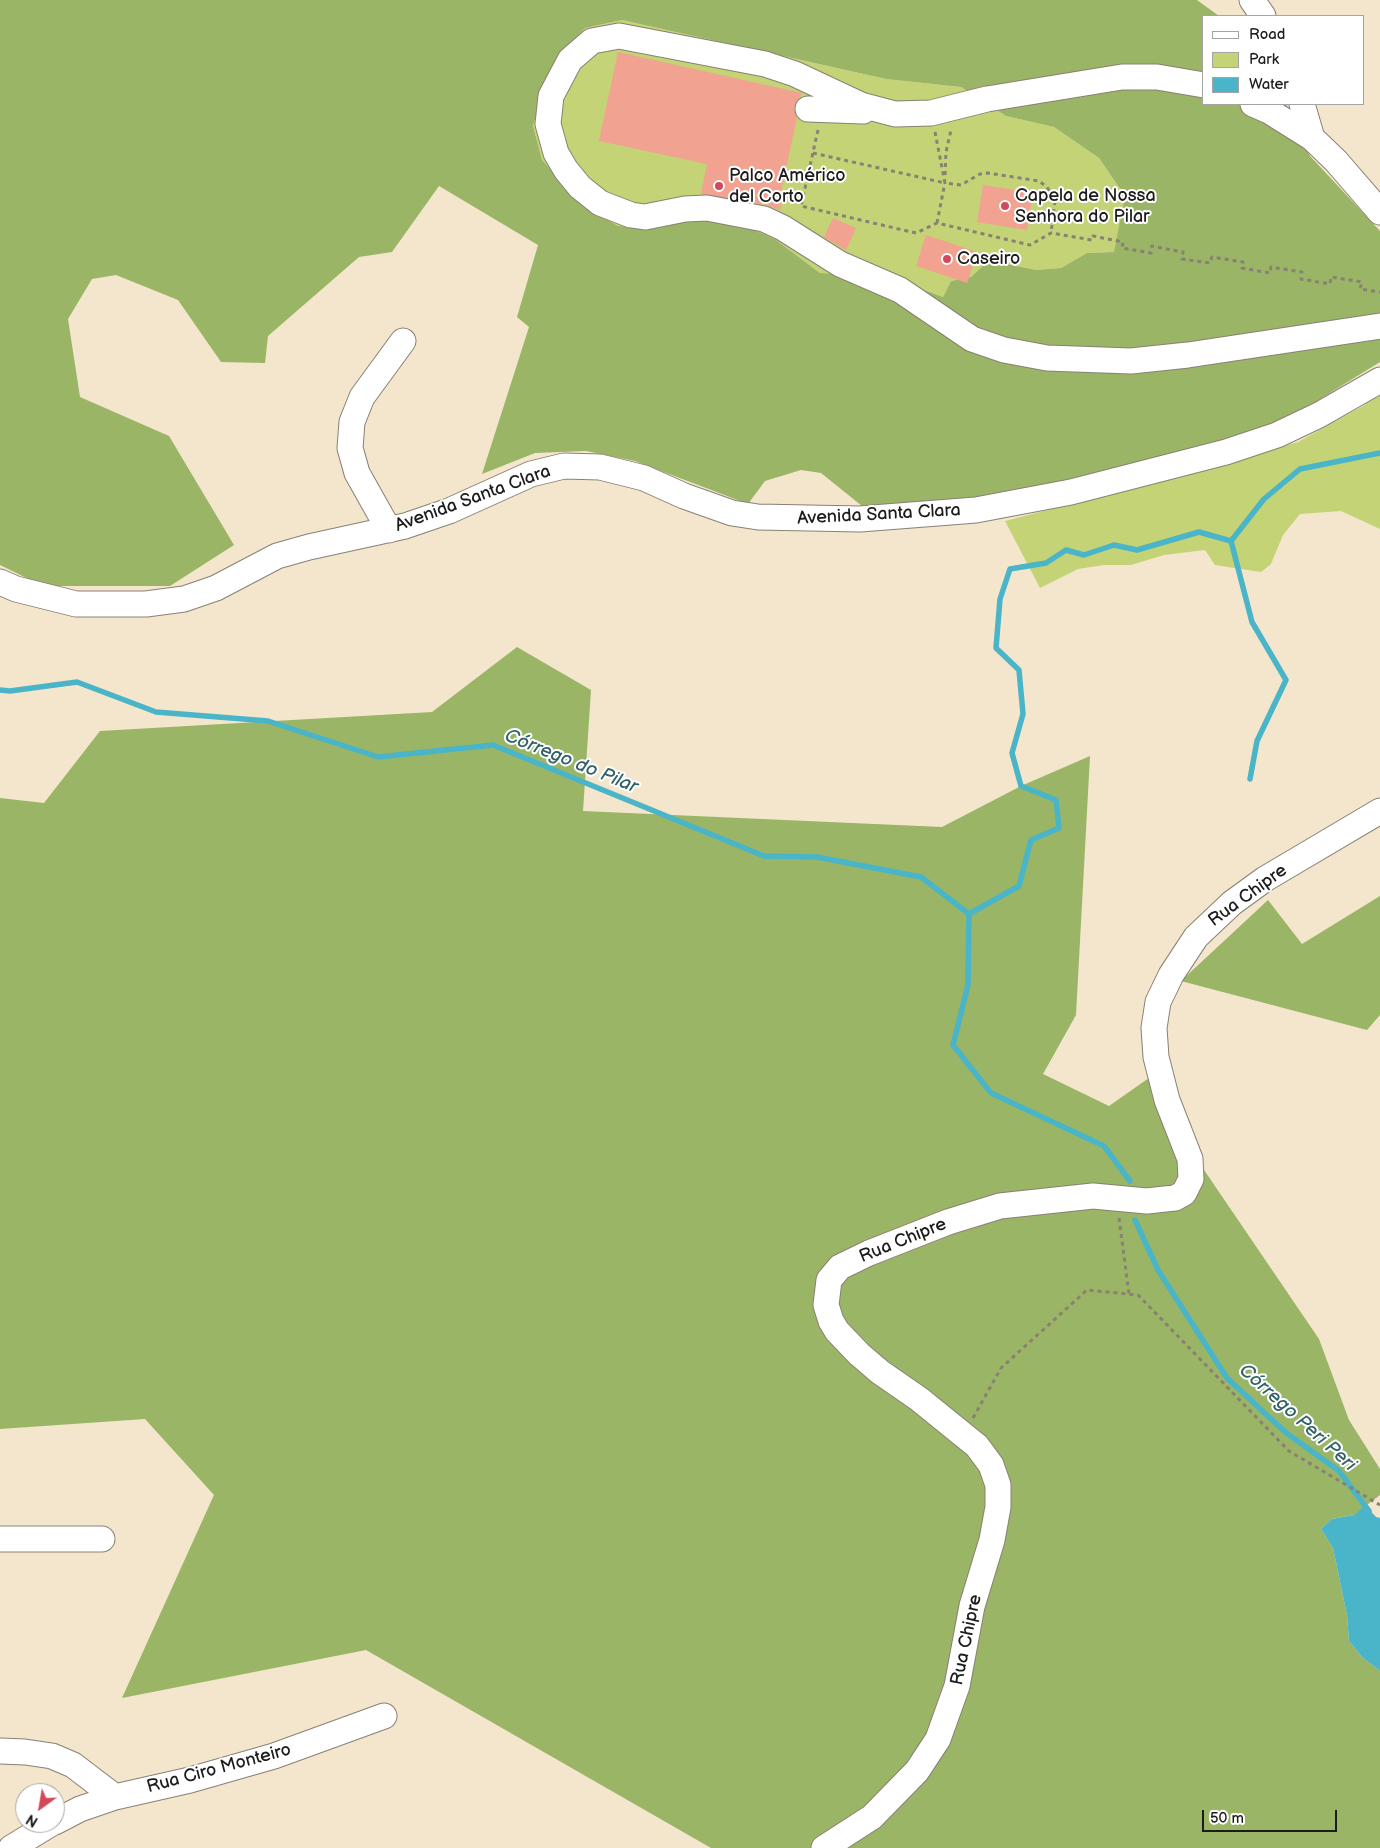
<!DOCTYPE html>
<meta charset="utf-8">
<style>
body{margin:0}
#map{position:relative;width:1380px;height:1848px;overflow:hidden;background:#f4e6cd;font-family:"Balsamiq Sans",sans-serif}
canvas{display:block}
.legend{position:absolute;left:1202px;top:15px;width:162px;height:90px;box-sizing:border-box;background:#fff;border:1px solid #a4a4a4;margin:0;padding:6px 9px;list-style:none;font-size:15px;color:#1c1c1c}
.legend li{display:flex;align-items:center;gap:10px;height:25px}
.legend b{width:25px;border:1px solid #a4a4a4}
.north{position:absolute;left:15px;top:1783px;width:50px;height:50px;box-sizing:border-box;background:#fff;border:1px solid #a4a4a4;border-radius:50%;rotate:212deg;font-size:14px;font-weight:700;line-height:20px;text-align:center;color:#1c1c1c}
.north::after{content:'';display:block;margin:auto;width:18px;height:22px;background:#d1495b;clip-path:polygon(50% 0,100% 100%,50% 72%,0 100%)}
.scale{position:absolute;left:1202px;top:1810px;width:135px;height:22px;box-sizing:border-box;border:2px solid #1c1c1c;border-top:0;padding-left:6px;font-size:15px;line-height:18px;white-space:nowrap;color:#1c1c1c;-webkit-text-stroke:4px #fff;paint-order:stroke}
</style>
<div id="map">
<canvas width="1380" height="1848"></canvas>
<ul class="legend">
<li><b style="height:6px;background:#fff"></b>Road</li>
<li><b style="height:14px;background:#c3d375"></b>Park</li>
<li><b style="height:14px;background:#4ab5c8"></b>Water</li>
</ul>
<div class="north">N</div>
<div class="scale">50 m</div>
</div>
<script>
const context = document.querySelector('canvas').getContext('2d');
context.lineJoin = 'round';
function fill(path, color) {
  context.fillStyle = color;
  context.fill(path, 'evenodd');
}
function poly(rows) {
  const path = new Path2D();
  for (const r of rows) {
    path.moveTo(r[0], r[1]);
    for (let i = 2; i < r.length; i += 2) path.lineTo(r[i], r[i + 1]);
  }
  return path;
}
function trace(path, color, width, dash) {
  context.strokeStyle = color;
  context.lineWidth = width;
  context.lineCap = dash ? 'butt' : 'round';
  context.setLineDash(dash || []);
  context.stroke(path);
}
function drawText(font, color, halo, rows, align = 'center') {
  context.font = font + ' "Balsamiq Sans",sans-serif';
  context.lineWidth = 4;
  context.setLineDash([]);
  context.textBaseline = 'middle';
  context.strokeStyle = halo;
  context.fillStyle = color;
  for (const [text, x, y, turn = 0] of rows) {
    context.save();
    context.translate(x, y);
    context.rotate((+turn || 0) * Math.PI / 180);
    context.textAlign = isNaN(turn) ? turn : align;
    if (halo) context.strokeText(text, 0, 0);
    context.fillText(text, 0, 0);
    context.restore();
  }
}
const green = poly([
 [622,20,886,79,961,87,1006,116,1054,127,1099,158,1125,196,1115,252,1087,253,1061,268,1036,270,989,260,971,277,951,281,943,297,886,276,820,273,776,240,658,227,618,226,586,207,542,160,533,126,544,89,561,55,585,28],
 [1380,391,1380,529,1341,511,1300,514,1283,535,1271,564,1261,572,1215,565,1205,550,1164,555,1131,565,1104,565,1078,569,1040,588,1005,521,1191,473,1298,442,1363,406]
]);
const forest = poly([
 [0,0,1197,0,1219,16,1204,16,1204,104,1286,104,1310,156,1380,231,1380,362,1273,428,1057,482,975,497,862,506,821,473,801,470,765,481,748,504,635,461,586,451,535,453,482,474,529,327,517,317,538,245,439,186,392,252,359,257,268,336,265,363,221,362,178,300,116,275,92,279,68,319,80,397,169,436,234,545,170,586,43,586,0,565],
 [622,20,886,79,961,87,1006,116,1054,127,1099,158,1125,196,1114,252,1087,253,1061,268,1036,270,989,260,971,277,951,281,943,297,886,276,820,273,776,240,741,224,688,215,658,227,618,226,586,207,542,160,533,126,544,89,561,55,585,28],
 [517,647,591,690,583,811,942,827,1021,786,1090,756,1076,1015,1043,1074,1109,1106,1156,1073,1168,1117,1319,1339,1349,1420,1380,1469,1380,1495,1354,1515,1332,1519,1321,1529,1333,1548,1347,1615,1349,1641,1362,1657,1380,1671,1380,1848,711,1848,366,1650,122,1698,214,1495,145,1419,0,1429,0,798,44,803,100,731,432,712],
 [1380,896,1380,1015,1367,1030,1181,981,1268,900,1302,944]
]);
const water = poly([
 [1365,1505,1376,1517,1380,1518,1380,1671,1362,1657,1349,1641,1347,1615,1333,1548,1321,1529,1332,1519,1354,1515]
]);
const stream = poly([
 [0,690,10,691,77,682,156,712,268,721,378,757,493,745,764,856,817,857,921,877,969,914],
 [1250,779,1257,741,1286,680,1252,622,1231,541,1264,499,1300,469,1380,453],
 [1130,1181,1104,1146,991,1093,953,1045,968,985,969,914,1019,886,1031,840,1059,828,1056,800,1021,786,1012,753,1023,714,1019,670,996,648,1000,599,1010,569,1046,563,1066,550,1084,555,1114,545,1137,550,1199,532,1231,541],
 [1135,1220,1158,1270,1227,1378,1285,1432,1339,1471,1369,1511]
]);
const building = poly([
 [618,52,802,93,794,108,797,117,781,192,783,193,780,210,767,205,701,194,707,164,599,141],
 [983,185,1033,193,1027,230,977,222],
 [833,218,856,228,846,250,824,237],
 [926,235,977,252,967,283,916,266]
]);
const path = poly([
 [818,130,801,206,916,233,937,223,1030,245,1051,233,1092,240,1093,236,1123,242,1122,248,1151,253,1152,246,1183,252,1182,259,1210,263,1212,257,1243,262,1242,268,1270,273,1271,267,1302,272,1301,279,1330,284,1331,277,1362,282,1360,289,1380,292],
 [935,132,945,183,961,185,980,174,988,173,1039,181,1047,187,1055,201,1051,233],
 [813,153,945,183],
 [945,175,946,152,951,130],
 [937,223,945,182],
 [1119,1218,1129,1294],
 [973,1418,1001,1368,1087,1290,1138,1295,1289,1451,1380,1505]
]);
const minor = poly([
 [1252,0,1263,16],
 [1204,85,1157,77,1122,77,987,99,931,113,895,114,861,105,795,74,765,64,619,36,592,41,570,60,551,96,548,124,556,153,566,170,580,187,600,203,631,215,645,217,685,209,707,208,764,219,783,228,840,264,900,290,972,339,1004,350,1047,358,1131,361,1188,355,1380,326],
 [1253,104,1269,111,1312,138,1336,161,1380,212],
 [1302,104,1312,138],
 [808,109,863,111],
 [389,530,357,473,350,448,352,422,362,397,403,341],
 [0,582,16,589,76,604,146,604,184,599,216,588,277,556,309,547,405,526,449,511,531,474,564,466,600,467,644,478,684,496,732,513,758,517,860,519,976,510,1071,492,1226,452,1277,435,1319,415,1380,380],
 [0,1539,102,1539],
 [0,1751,25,1752,52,1756,73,1765,115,1797],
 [55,1822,80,1809,115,1797,190,1780,274,1756,384,1716],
 [11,1848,52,1823],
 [824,1848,872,1817,917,1771,938,1739,957,1686,972,1606,992,1540,998,1507,998,1485,991,1465,977,1446,919,1399,880,1372,859,1354,837,1331,831,1321,826,1305,829,1280,840,1267,869,1253,948,1222,1000,1206,1093,1196,1147,1201,1165,1199,1175,1198,1184,1193,1191,1179,1190,1159,1167,1100,1156,1057,1154,1028,1158,1002,1171,975,1196,937,1232,903,1265,879,1380,811]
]);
const markers = [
 [719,186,5,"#d1495b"],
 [1005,206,5,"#d1495b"],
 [947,259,5,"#d1495b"]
];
const poiNames = [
 ["Palco Américo",729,176],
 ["del Corto",729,197],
 ["Capela de Nossa",1015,196],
 ["Senhora do Pilar",1015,217],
 ["Caseiro",957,259]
];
const streetNames = [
 ["Avenida Santa Clara",473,499,-20],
 ["Avenida Santa Clara",879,515,-3],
 ["Rua Chipre",1248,896,-36],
 ["Rua Chipre",903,1241,-22],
 ["Rua Chipre",967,1640,-78],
 ["Rua Ciro Monteiro",219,1769,-15]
];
const waterNames = [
 ["Córrego do Pilar",571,762,22],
 ["Córrego Peri Peri",1297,1418,42]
];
fill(green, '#c3d375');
fill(forest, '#9ab566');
fill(water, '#4ab5c8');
trace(stream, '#4ab5c8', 5.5);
fill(building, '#f1a290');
trace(minor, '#888174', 27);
trace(path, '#888174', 3, [4, 4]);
trace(minor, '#fff', 25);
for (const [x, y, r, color] of markers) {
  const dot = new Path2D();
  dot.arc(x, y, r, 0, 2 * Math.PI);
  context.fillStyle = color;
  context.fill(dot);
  trace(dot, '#fff', 2);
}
drawText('18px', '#1c1c1c', '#fff', poiNames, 'left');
drawText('18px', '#1c1c1c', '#fff', streetNames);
drawText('italic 19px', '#316169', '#fff', waterNames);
</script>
